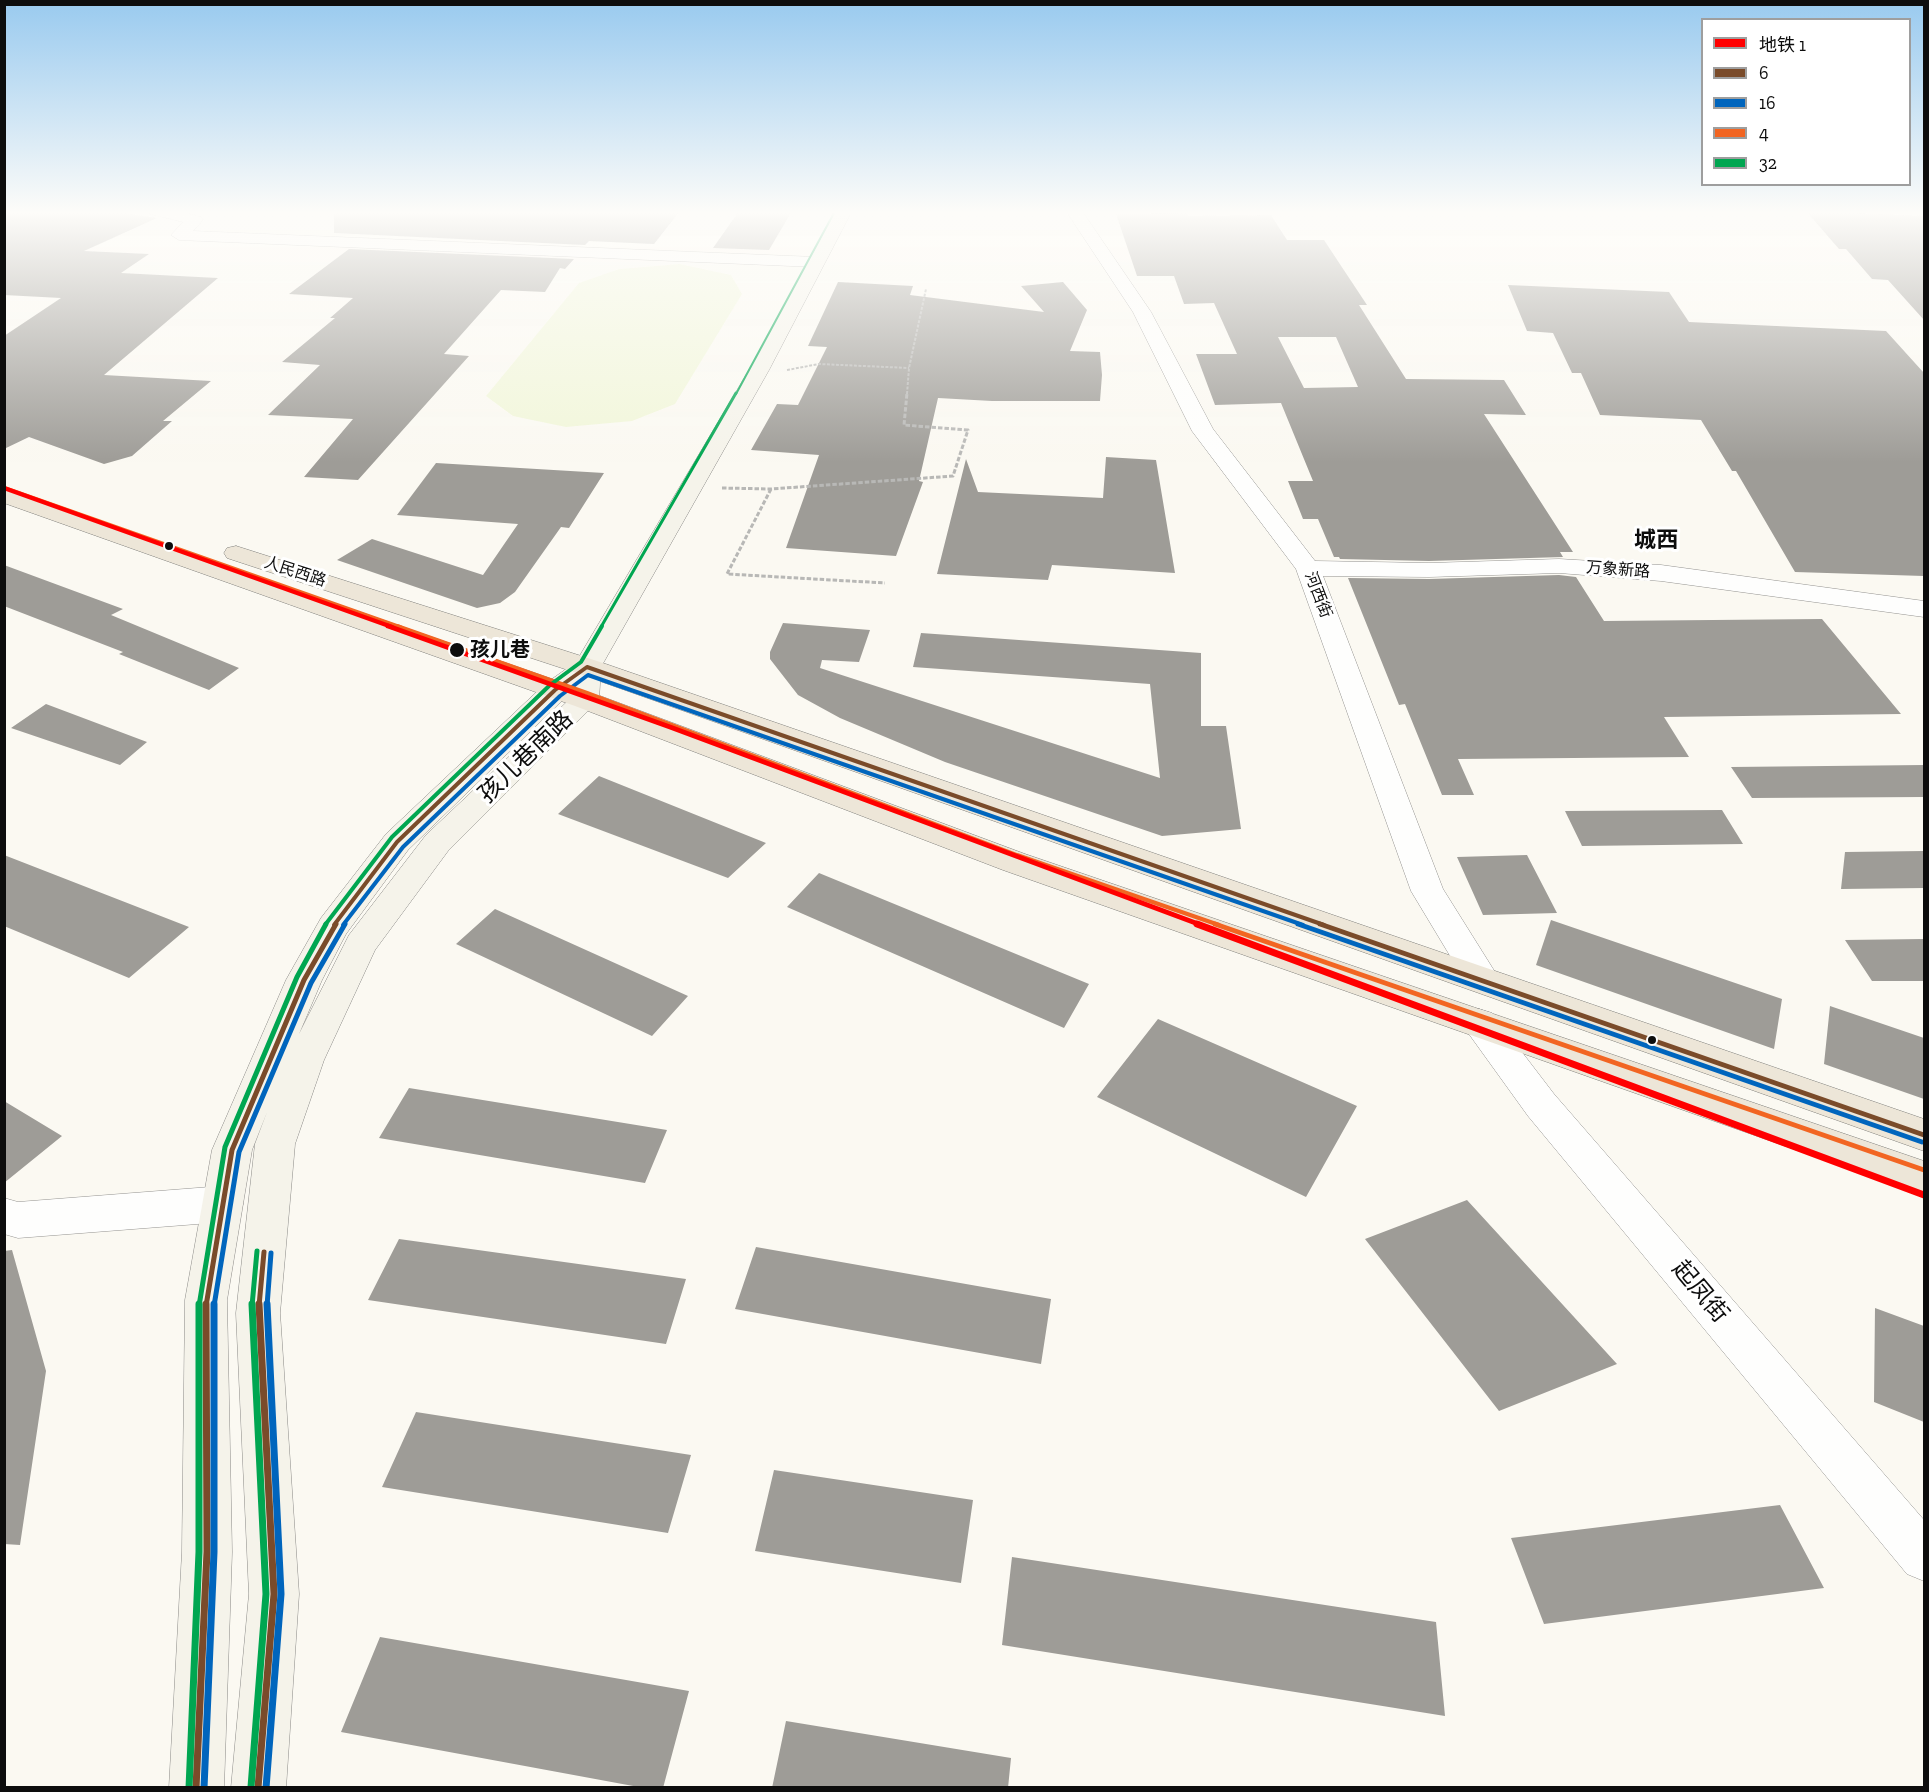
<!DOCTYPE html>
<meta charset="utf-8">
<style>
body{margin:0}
#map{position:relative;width:1929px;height:1792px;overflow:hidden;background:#fbf9f2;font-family:"Zilla Slab","Noto Sans SC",serif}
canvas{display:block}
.frame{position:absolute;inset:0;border:6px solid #0d0d0d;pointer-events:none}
.legend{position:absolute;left:1701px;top:18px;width:210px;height:168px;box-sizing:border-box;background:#fff;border:2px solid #9e9e9e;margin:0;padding:8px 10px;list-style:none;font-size:18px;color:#0d0d0d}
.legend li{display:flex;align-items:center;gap:12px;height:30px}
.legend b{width:30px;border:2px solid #9e9e9e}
</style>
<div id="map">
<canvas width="1929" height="1792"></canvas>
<div class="frame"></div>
<ul class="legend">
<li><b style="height:8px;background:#f00"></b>地铁 1</li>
<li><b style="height:8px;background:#7a4b2a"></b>6</li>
<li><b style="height:8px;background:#0065bd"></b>16</li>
<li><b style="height:8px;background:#f26522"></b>4</li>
<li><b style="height:8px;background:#00a651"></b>32</li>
</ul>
</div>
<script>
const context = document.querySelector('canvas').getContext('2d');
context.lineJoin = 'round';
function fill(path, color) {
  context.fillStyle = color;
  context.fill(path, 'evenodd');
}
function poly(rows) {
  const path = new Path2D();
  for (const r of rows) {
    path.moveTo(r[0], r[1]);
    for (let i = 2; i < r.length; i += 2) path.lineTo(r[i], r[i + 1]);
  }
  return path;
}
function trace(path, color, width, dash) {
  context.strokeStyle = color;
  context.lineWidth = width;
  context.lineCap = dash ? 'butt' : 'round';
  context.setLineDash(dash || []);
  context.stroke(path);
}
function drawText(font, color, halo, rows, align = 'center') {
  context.font = font + ' "Zilla Slab","Noto Sans SC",serif';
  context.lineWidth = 6;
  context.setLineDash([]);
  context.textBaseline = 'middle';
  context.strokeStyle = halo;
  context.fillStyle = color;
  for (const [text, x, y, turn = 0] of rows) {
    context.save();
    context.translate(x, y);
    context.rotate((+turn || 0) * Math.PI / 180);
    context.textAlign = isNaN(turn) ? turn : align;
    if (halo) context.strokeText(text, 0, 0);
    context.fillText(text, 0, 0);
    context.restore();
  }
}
const pitch = poly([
 [680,264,731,275,742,294,675,404,632,421,566,427,513,416,486,396,579,283,619,269]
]);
const building = poly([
 [4,211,110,211,157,218,84,251,149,254,121,273,218,278,104,375,211,381,163,421,172,421,132,456,104,464,29,437,4,449,4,336,61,298,4,295],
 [334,211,680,211,654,244,589,241,585,245,334,233],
 [739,211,792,211,769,250,713,248],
 [1806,211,1924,216,1924,320,1888,280,1872,279,1846,249,1839,249],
 [1187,213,1188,216,1271,215,1287,240,1324,240,1367,305,1359,305,1406,379,1504,380,1526,415,1484,414,1573,552,1560,552,1563,557,1429,561,1340,559,1339,557,1334,557,1318,519,1303,519,1288,481,1313,481,1281,403,1215,405,1196,354,1237,354,1214,303,1184,304,1174,276,1137,276,1116,214],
 [1278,337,1336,337,1358,387,1304,388],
 [349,249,574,259,565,269,560,268,545,292,501,290,444,354,469,356,358,480,304,477,353,419,268,415,320,365,282,362,335,318,330,318,353,298,289,294],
 [838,282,913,286,910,295,1044,312,1021,286,1063,282,1087,310,1070,351,1100,352,1102,375,1100,401,992,401,938,398,919,481,923,482,896,556,786,548,819,455,751,450,777,404,798,405,827,347,808,346],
 [1508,285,1669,292,1689,322,1886,331,1924,373,1924,576,1795,572,1736,471,1732,471,1701,420,1600,415,1581,373,1572,373,1553,333,1527,331],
 [1106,457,1156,460,1175,573,1052,565,1048,580,937,574,966,459,978,492,1103,498],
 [436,463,604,473,569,528,561,527,515,592,500,603,477,608,337,560,372,539,483,575,518,524,397,515],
 [4,565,123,609,111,615,239,668,209,690,119,654,123,652,4,606],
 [1559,575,1576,577,1604,621,1822,619,1901,714,1664,717,1689,757,1458,759,1474,795,1442,795,1405,704,1399,705,1348,578,1429,579],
 [783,623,870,630,859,662,822,660,820,668,1160,778,1150,684,913,667,921,633,1201,653,1201,726,1226,726,1241,829,1162,836,945,762,840,718,798,695,770,659,770,652],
 [46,704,147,742,120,765,11,728],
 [1924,765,1924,797,1752,798,1731,767],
 [599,776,766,843,728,878,558,814],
 [1722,810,1743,844,1582,846,1565,811],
 [1924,851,1924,888,1841,889,1845,852],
 [4,855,189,927,129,978,4,926],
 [1527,855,1557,913,1483,915,1457,857],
 [819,873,1089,984,1064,1028,787,907],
 [495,909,688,996,652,1036,456,944],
 [1551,920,1782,999,1774,1049,1536,965],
 [1924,939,1924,981,1872,981,1845,940],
 [1830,1006,1924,1038,1924,1099,1824,1064],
 [1158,1019,1357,1106,1306,1197,1097,1097],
 [409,1088,667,1130,645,1183,379,1138],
 [4,1101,62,1136,4,1183],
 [1467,1200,1617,1364,1499,1411,1365,1239],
 [399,1239,686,1279,666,1344,368,1300],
 [756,1247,1051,1299,1041,1364,735,1309],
 [12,1250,46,1371,20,1545,4,1544,4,1251],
 [1875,1308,1924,1326,1924,1422,1874,1402],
 [416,1412,691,1455,668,1533,382,1487],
 [774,1470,973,1500,961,1583,755,1551],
 [1780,1505,1824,1588,1544,1624,1511,1538],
 [1012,1557,1436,1622,1445,1716,1002,1645],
 [380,1637,689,1691,663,1788,644,1788,341,1732],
 [786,1721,1011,1758,1008,1788,772,1788]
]);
const pathFar1 = poly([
 [787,370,819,364,909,368],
 [907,394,909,368,926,289]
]);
const path = poly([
 [722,488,771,489,953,476,968,430,904,425,907,393],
 [771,489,727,574,885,583]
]);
const street = poly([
 [148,211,179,211,201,217,203,220,193,231,815,257,821,258,824,262,821,266,815,267,179,240,171,235,183,222,150,214,148,211],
 [1066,211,1082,211,1151,312,1213,429,1315,561,1429,563,1559,559,1661,565,1924,601,1924,617,1661,581,1559,573,1429,577,1323,576,1443,889,1500,980,1494,989,1482,993,1470,989,1411,891,1296,569,1192,431,1133,312,1066,211],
 [1479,1009,1492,1013,1554,1094,1924,1520,1924,1581,1907,1574,1528,1116,1461,1023,1466,1013,1479,1009],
 [223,1186,237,1192,243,1204,237,1216,223,1222,18,1238,4,1234,4,1198,18,1202,223,1186]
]);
const secondary = poly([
 [836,211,852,211,769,370,601,667,599,700,448,851,375,950,324,1060,295,1144,280,1313,299,1594,286,1788,231,1788,249,1594,236,1313,255,1144,267,1112,252,1150,227,1300,232,1552,224,1788,169,1788,182,1552,185,1300,212,1150,286,980,321,918,386,834,545,684,576,662,749,370,836,211],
 [572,691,571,698,426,835,349,935,299,1034,322,980,346,934,408,850,572,691]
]);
const primary = poly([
 [4,488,595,694,1025,854,1924,1161,1924,1195,1003,870,575,706,4,503,4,488],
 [236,546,597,661,1924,1119,1924,1151,577,673,227,558,224,553,227,548,236,546]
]);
const bus1Far2 = poly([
 [334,925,397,842,555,690,587,667,1324,925]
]);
const bus1Far1 = poly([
 [1320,924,1924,1135],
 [206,1306,232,1150,304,980,336,924],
 [259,1306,264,1252]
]);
const bus1 = poly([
 [196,1788,207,1552,206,1304],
 [258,1788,274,1594,259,1304]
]);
const bus2Far2 = poly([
 [343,925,403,847,560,696,588,675,1303,925]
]);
const bus2Far1 = poly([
 [1298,924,1922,1142],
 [214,1306,239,1152,311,983,345,924],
 [267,1306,271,1253]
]);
const bus2 = poly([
 [204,1788,214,1552,214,1304],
 [266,1788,281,1594,267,1304]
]);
const bus3Far2 = poly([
 [6,488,401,627]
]);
const bus3Far1 = poly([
 [397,626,587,693,1017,855,1219,925]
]);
const bus3 = poly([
 [1215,924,1924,1170]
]);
const bus4Far4 = poly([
 [736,394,835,211]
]);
const bus4Far3 = poly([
 [601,627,736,393]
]);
const bus4Far2 = poly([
 [325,925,392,837,550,685,581,662,602,626]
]);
const bus4Far1 = poly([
 [199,1306,225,1147,297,977,326,924],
 [252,1306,257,1251]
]);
const bus4 = poly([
 [251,1787,266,1594,252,1304],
 [189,1788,199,1552,199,1304]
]);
const metro1Far2 = poly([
 [4,488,392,627]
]);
const metro1Far1 = poly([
 [388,626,670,727,1201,925]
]);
const metro1 = poly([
 [1197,924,1924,1195]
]);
const markers = [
 [169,546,5,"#0d0d0d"],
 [457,650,8,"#0d0d0d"],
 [1652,1040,5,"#0d0d0d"]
];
const farStreetnames = [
 ["万象新路",1618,570,4],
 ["人民西路",295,572,18],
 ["河西街",1318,595,69]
];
const stopNames = [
 ["孩儿巷",470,650]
];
const farDistrictnames = [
 ["城西",1656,541]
];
const nearStreetnames = [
 ["孩儿巷南路",526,757,-44],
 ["起凤街",1700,1292,50]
];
fill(pitch, '#f1f6d9');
fill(building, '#9e9c97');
trace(street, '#949390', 1);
trace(secondary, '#8b8a87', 1);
trace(primary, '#81817d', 1);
trace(pathFar1, '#b8b8b6', 2, [3, 1.5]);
trace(path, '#b8b8b6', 3, [4.5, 2]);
fill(street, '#fefefd');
fill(secondary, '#f5f3ea');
fill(primary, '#ede6d8');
trace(bus1Far2, '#7a4b2a', 4);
trace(bus1Far1, '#7a4b2a', 5);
trace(bus1, '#7a4b2a', 7);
trace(bus2Far2, '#0065bd', 4);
trace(bus2Far1, '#0065bd', 5);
trace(bus2, '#0065bd', 7);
trace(bus3Far2, '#f26522', 3);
trace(bus3Far1, '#f26522', 4);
trace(bus3, '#f26522', 5);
trace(bus4Far4, '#00a651', 2);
trace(bus4Far3, '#00a651', 3);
trace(bus4Far2, '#00a651', 4);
trace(bus4Far1, '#00a651', 5);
trace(bus4, '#00a651', 7);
trace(metro1Far2, '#f00', 4.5);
trace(metro1Far1, '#f00', 5);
trace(metro1, '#f00', 7);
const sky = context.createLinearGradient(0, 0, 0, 462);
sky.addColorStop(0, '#99caef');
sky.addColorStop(0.46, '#fdfcf9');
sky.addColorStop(1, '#fdfcf900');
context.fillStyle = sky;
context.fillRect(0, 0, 1929, 462);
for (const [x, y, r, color] of markers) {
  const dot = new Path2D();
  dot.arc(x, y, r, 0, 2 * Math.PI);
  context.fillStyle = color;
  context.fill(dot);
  trace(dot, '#fff', 2);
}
drawText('16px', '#0d0d0d', '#fff', farStreetnames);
drawText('bold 20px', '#0d0d0d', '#fff', stopNames, 'left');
drawText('bold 22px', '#0d0d0d', '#fff', farDistrictnames);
drawText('24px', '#0d0d0d', '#fff', nearStreetnames);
</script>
